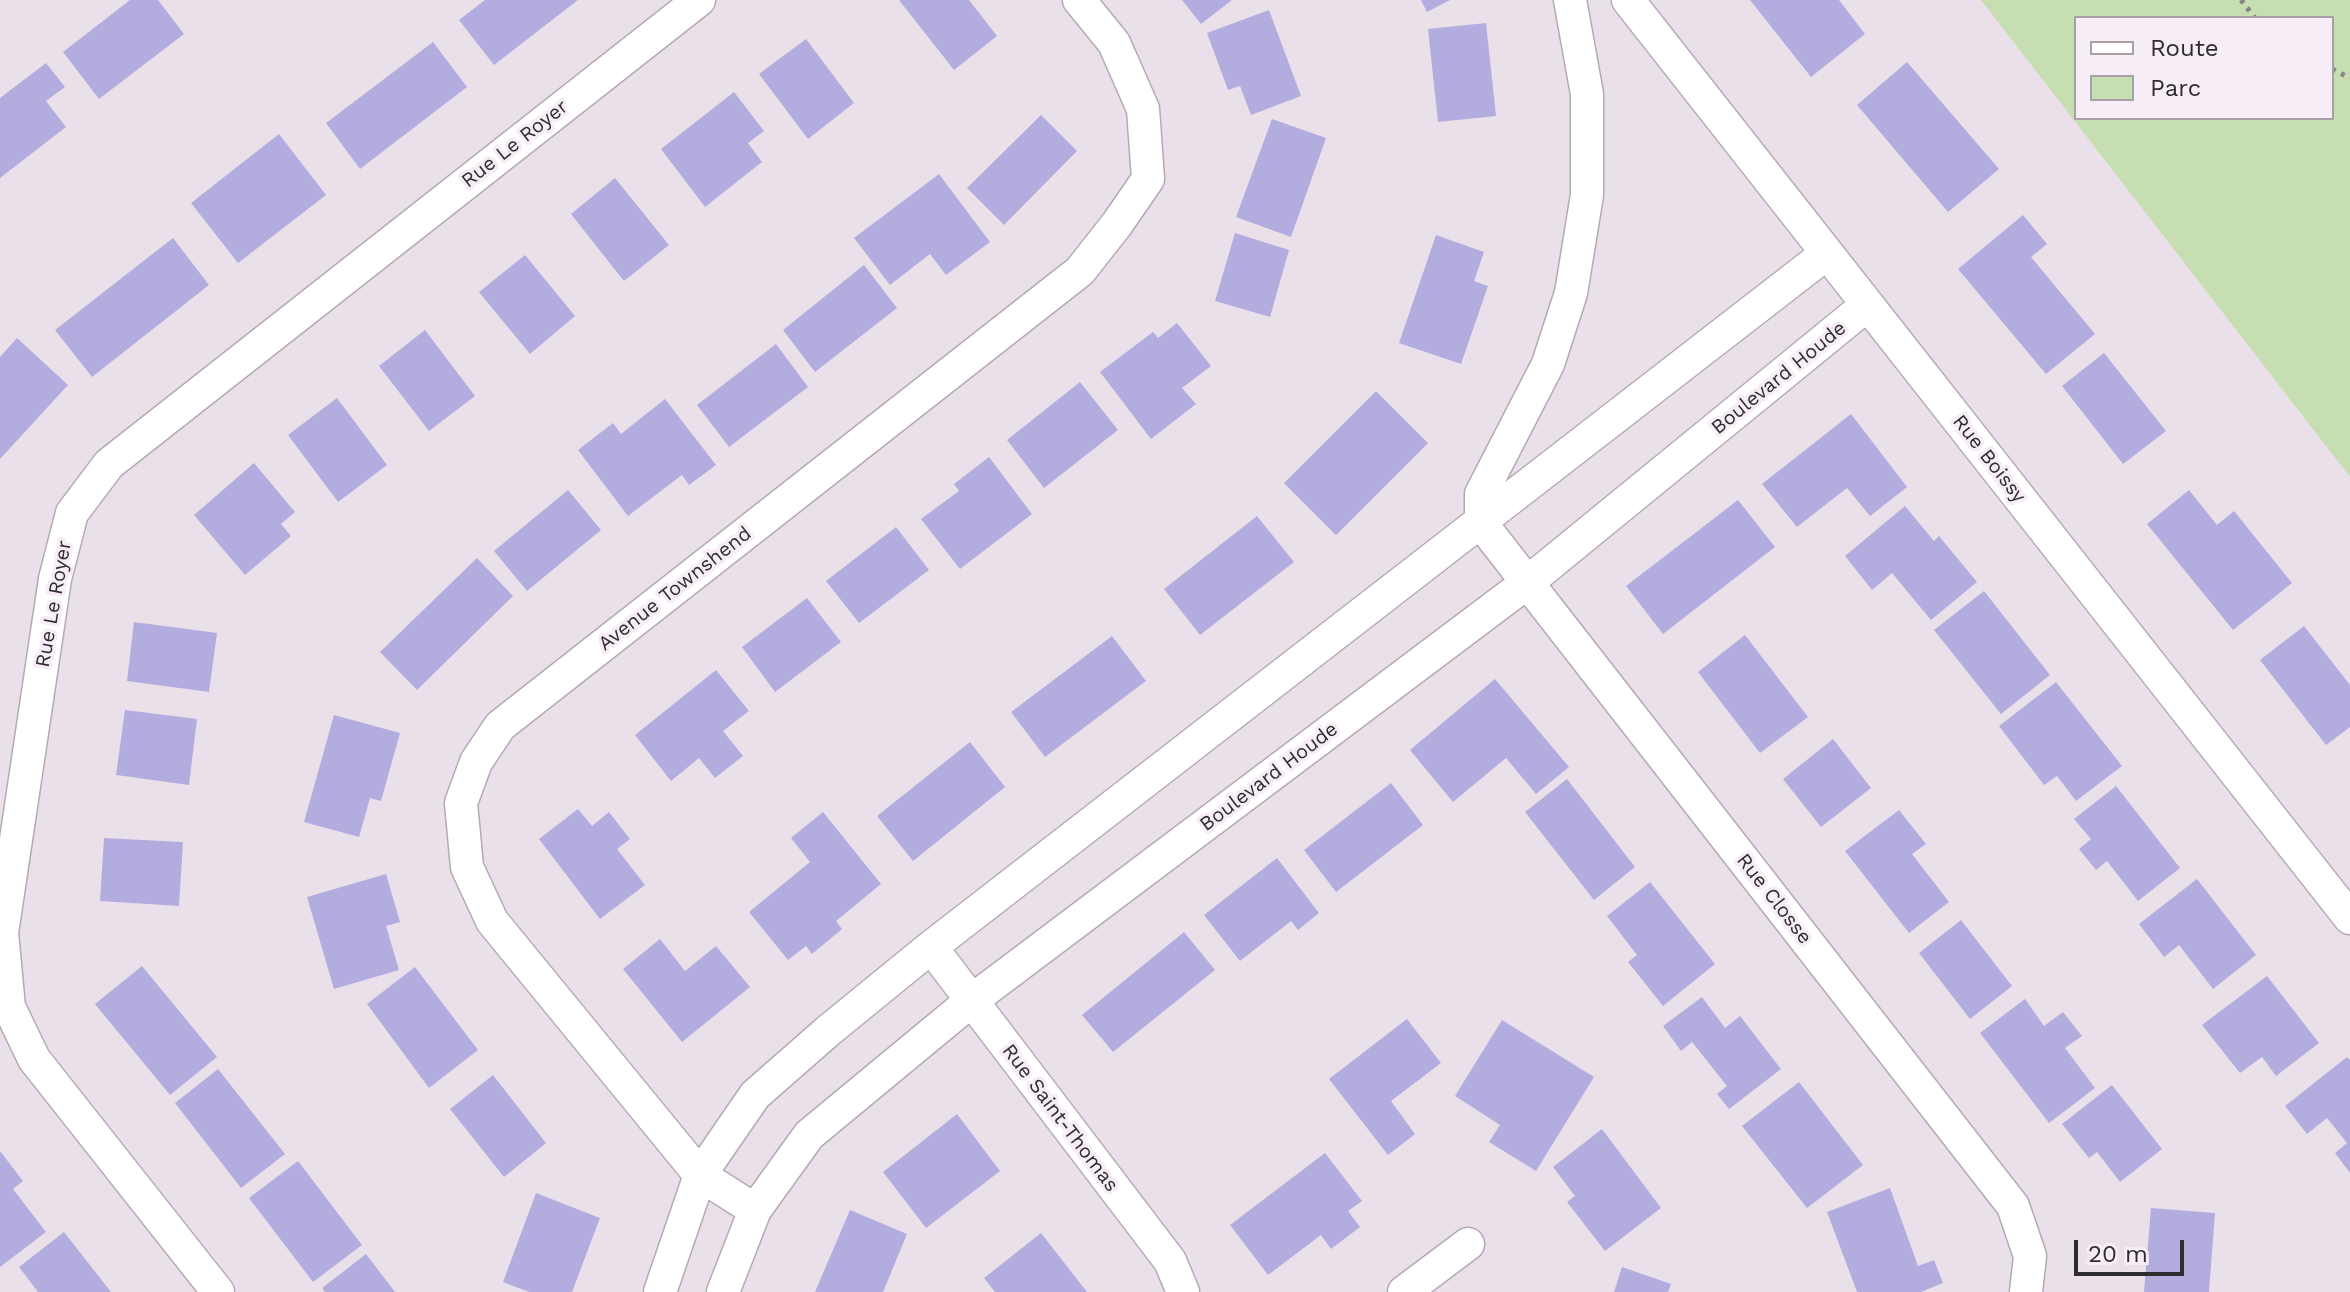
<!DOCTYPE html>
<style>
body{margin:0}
#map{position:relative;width:2350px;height:1292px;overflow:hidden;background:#eae0e9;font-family:"Work Sans",sans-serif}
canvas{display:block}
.legend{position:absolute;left:2074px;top:16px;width:260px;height:104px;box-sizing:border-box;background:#f7edf7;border:2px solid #a7a0a7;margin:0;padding:10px 14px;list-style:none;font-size:24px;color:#2f2c2f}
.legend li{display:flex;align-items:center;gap:16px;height:40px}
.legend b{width:40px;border:2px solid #a7a0a7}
.scale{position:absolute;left:2074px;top:1240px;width:110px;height:36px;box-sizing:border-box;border:4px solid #2f2c2f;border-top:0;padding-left:10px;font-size:24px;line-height:28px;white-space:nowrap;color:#2f2c2f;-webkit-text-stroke:6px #f7edf7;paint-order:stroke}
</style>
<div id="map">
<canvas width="2350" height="1292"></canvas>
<ul class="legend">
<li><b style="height:10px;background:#fff"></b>Route</li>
<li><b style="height:22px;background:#c6deb1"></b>Parc</li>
</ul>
<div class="scale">20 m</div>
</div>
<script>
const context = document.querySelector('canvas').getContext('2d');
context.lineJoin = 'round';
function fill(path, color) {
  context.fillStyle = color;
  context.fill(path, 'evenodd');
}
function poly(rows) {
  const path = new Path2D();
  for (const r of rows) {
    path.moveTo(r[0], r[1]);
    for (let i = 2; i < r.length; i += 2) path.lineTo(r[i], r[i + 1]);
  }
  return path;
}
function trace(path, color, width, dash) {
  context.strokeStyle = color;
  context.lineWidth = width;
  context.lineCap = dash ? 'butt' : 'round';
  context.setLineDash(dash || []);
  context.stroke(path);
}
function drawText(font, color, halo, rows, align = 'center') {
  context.font = font + ' "Work Sans",sans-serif';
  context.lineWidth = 7;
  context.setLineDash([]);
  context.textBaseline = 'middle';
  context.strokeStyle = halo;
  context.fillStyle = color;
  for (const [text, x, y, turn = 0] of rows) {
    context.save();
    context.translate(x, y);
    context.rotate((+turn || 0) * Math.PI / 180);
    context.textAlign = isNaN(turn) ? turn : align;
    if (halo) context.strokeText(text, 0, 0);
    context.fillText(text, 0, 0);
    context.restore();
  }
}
const green = poly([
 [1981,0,2350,0,2350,477],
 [2076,18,2332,18,2332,118,2076,118]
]);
const building = poly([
 [130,0,158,0,184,34,99,99,63,52],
 [485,0,578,0,494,65,459,20],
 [899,0,969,0,997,36,954,70],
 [1182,0,1232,0,1201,24],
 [1421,0,1450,0,1427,12],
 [1750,0,1839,0,1865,34,1811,77],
 [1269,10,1301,96,1251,115,1240,86,1228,90,1207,33],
 [1486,23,1496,116,1438,122,1428,29],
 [806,39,854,103,808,139,759,74],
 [433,42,467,87,360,169,326,123],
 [1907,62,1999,169,1948,212,1857,105],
 [46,63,65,87,46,101,66,127,0,178,0,98],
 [734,92,764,131,748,143,762,162,705,207,661,149],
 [1041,115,1077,151,1004,225,967,188],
 [1272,119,1326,138,1291,237,1236,217],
 [279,134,326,195,238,263,191,203],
 [939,174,990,242,946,275,930,254,890,285,854,238],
 [615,178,669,245,624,281,571,214],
 [2023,215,2047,244,2031,257,2095,334,2046,374,1958,269],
 [1235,233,1289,250,1270,317,1215,301],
 [1436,235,1484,252,1474,281,1488,286,1461,364,1399,343],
 [173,238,209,285,92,377,55,330],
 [525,255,575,316,530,354,479,292],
 [864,265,897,308,815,372,783,330],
 [1177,323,1211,366,1182,388,1196,404,1151,439,1100,372,1153,332,1158,338],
 [425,330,475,396,429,431,379,366],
 [17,338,68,385,0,459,0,357],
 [776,344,808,387,729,447,697,405],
 [2104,353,2166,431,2123,464,2062,386],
 [1080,382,1118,430,1044,488,1007,440],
 [1376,391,1428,443,1336,535,1284,483],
 [337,398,387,465,338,502,288,435],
 [665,399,716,465,689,485,682,475,628,516,578,450,613,423,621,434],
 [1851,414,1907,487,1870,516,1847,488,1797,527,1762,484],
 [989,457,1032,514,960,569,921,519,959,491,954,484],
 [254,463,295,512,281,524,291,536,245,575,194,515],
 [568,490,601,530,527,591,494,551],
 [2189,490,2217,525,2234,511,2292,583,2233,630,2147,524],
 [1738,500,1775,547,1663,634,1626,586],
 [1905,506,1934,541,1939,536,1977,582,1931,620,1892,573,1872,590,1845,556],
 [1257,516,1294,562,1200,635,1164,589],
 [896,527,929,570,859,623,826,581],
 [477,558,513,596,417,690,380,652],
 [1984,591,2050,675,2001,714,1934,630],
 [807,598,841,642,775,692,742,647],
 [134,622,217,633,209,692,127,681],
 [2304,626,2350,685,2350,727,2326,745,2260,660],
 [1745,635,1808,717,1760,753,1698,672],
 [1112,636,1146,681,1045,757,1011,712],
 [716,670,749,711,723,731,743,756,715,778,699,758,671,781,635,735],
 [1495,679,1569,767,1536,794,1506,758,1453,802,1410,750],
 [2056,682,2122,766,2076,801,2057,776,2044,785,1999,726],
 [125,710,197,719,189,785,116,775],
 [334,715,400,733,381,801,370,798,359,837,304,822],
 [1833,739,1871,788,1821,827,1783,779],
 [970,742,1005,787,913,861,877,816],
 [1567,779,1635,867,1594,900,1525,812],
 [1391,783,1423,825,1336,892,1304,850],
 [2116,786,2180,868,2138,901,2107,861,2096,870,2079,849,2091,839,2074,819],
 [578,809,592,826,609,812,630,839,617,849,645,885,600,919,539,839],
 [1899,810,1926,844,1912,854,1949,902,1909,933,1845,851],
 [823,812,881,884,836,921,842,929,812,954,806,946,788,960,749,912,810,862,791,838],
 [104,838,183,842,179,906,100,901],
 [1277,858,1319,913,1298,930,1291,921,1240,961,1204,915],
 [386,874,400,922,386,926,399,970,334,989,307,897],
 [2197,879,2256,955,2213,989,2179,945,2164,957,2139,924],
 [1650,882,1715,964,1663,1006,1628,962,1637,955,1607,916],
 [1961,920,2012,986,1970,1019,1919,953],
 [1184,932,1215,970,1113,1052,1082,1015],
 [660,939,685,971,716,946,750,987,682,1042,623,969],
 [142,966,217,1057,170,1095,95,1004],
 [415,967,478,1050,429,1088,367,1004],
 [2267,976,2319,1043,2276,1076,2262,1057,2240,1073,2202,1025],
 [1702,997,1725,1028,1740,1016,1781,1069,1729,1109,1717,1094,1727,1086,1692,1042,1681,1051,1663,1026],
 [2025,999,2044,1026,2063,1012,2082,1036,2065,1048,2095,1088,2049,1123,1980,1033],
 [1407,1019,1441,1063,1391,1101,1415,1134,1388,1155,1329,1079],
 [1502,1020,1594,1077,1536,1171,1489,1142,1500,1125,1455,1096],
 [2347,1057,2350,1060,2350,1173,2335,1153,2347,1143,2327,1118,2307,1134,2285,1106],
 [218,1069,285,1154,241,1188,175,1103],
 [493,1075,546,1143,504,1177,450,1109],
 [1799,1082,1863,1165,1807,1208,1742,1126],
 [2112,1085,2162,1149,2120,1182,2097,1152,2089,1158,2062,1124],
 [957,1114,1000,1171,926,1228,883,1172],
 [1602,1129,1661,1208,1605,1251,1567,1202,1575,1196,1553,1167],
 [0,1151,23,1181,13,1189,46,1232,0,1267],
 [1325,1153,1362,1201,1348,1211,1360,1227,1331,1249,1321,1235,1268,1275,1230,1225],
 [298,1161,362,1245,313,1282,249,1198],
 [1890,1188,1918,1266,1934,1260,1943,1283,1921,1292,1857,1292,1827,1212],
 [536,1193,600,1218,572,1292,529,1292,503,1282],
 [2151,1208,2215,1213,2209,1292,2144,1292],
 [850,1210,907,1234,883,1292,815,1292],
 [64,1232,111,1292,38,1292,19,1267],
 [1041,1233,1087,1292,995,1292,984,1278],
 [366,1254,395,1292,325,1292,322,1288],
 [1622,1267,1671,1284,1668,1292,1614,1292]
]);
const path = poly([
 [2241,0,2255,18],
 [2332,69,2350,78]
]);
const minor = poly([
 [1628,0,2350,918],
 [1481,523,2013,1206,2030,1256,2026,1292],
 [1481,523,1481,494,1548,364,1571,293,1587,195,1587,94,1570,0],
 [931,947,1170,1261,1183,1292],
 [755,1210,700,1175,492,921,467,867,461,803,476,762,500,726,1080,271,1117,224,1148,179,1143,109,1114,43,1079,0],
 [218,1292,34,1059,9,1007,2,933,55,579,72,513,109,464,699,0],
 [660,1292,700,1175,755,1095,828,1031,931,947,1826,254],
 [723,1292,755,1210,809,1135,971,1001,1528,582,1867,305],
 [1404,1292,1468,1244]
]);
const streetNames = [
 ["Rue Le Royer",515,144,-38],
 ["Boulevard Houde",1779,378,-39],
 ["Rue Boissy",1989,459,52],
 ["Avenue Townshend",675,589,-38],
 ["Rue Le Royer",54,604,-80],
 ["Boulevard Houde",1269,777,-37],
 ["Rue Closse",1774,899,52],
 ["Rue Saint-Thomas",1060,1118,53]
];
fill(green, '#c6deb1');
fill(building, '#b2adde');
trace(minor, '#b3aab3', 35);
trace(path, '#8a8389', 5, [4, 6]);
trace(minor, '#fff', 32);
drawText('20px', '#2f2c2f', '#f7edf7', streetNames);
</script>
